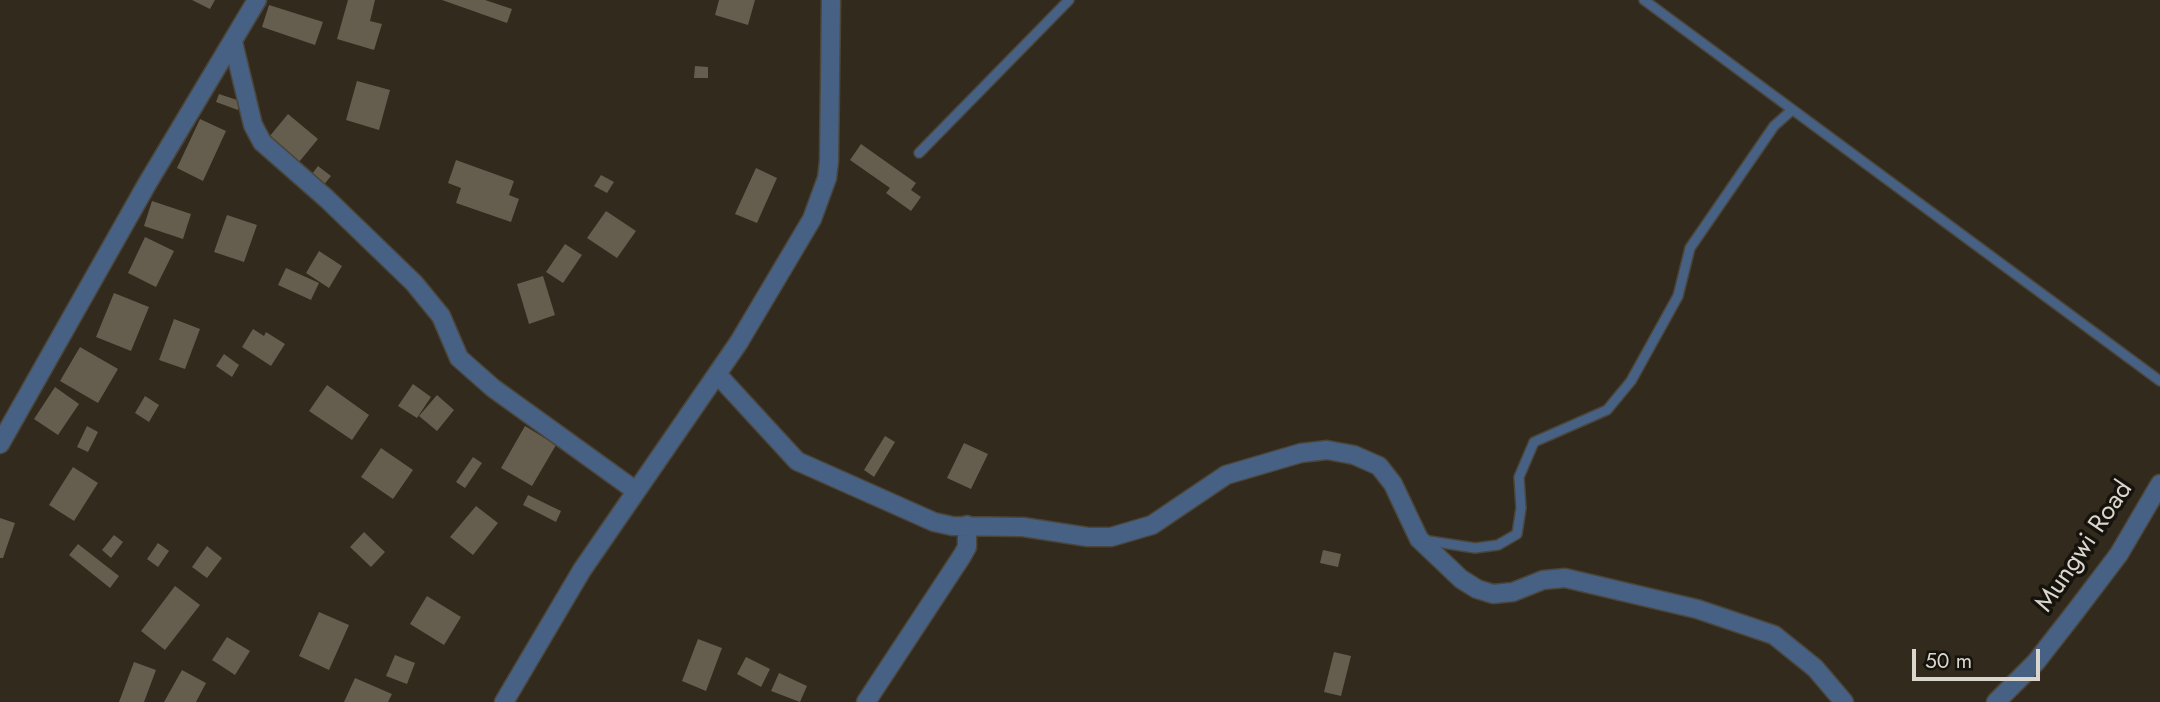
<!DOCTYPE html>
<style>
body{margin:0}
#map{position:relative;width:2160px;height:702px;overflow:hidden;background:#312a1d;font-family:Jost,sans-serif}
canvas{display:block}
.scale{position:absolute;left:1912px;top:649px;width:128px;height:32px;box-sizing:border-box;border:4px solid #dad5cd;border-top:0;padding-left:9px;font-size:21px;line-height:24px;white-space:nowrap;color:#dad5cd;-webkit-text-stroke:5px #16130d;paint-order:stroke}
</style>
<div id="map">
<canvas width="2160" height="702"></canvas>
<div class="scale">50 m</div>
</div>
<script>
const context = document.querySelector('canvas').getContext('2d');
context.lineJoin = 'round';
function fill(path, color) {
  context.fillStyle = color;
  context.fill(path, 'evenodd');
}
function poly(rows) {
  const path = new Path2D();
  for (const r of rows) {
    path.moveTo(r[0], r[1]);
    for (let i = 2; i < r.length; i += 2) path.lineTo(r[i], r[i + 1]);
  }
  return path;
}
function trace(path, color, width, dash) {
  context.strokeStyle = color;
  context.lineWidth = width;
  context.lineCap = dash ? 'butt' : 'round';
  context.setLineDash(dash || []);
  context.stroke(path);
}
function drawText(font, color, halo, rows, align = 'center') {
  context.font = font + ' Jost,sans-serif';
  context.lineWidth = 7;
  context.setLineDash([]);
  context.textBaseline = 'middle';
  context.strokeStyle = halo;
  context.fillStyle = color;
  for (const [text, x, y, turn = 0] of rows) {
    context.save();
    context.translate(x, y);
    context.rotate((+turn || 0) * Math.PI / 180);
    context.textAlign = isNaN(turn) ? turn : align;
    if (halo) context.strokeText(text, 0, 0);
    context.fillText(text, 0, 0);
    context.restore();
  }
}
const building = poly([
 [192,0,215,0,210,9],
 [348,0,375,0,370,21,382,24,374,50,337,39],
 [442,0,485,0,512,9,507,23],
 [719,0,755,0,748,25,715,15],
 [269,5,323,22,315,45,262,27],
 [695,66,708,67,708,78,694,78],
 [357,81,390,90,379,130,346,120],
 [219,94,240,101,238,110,216,102],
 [288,114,318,139,299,162,269,137],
 [200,119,226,131,203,181,177,168],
 [861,144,916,183,911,190,921,197,911,211,886,193,890,188,850,160],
 [456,160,514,181,509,195,519,199,511,222,456,203,461,188,448,183],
 [318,166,331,176,318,192,306,182],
 [756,168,777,178,757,223,735,214],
 [601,175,614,182,607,193,594,186],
 [152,201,191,214,183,239,144,226],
 [606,211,636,231,617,258,587,238],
 [227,215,257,225,244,262,214,252],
 [145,237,174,251,156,287,128,273],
 [565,244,582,255,563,283,546,272],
 [319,251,342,266,329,288,306,273],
 [286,268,319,283,311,300,278,285],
 [543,276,555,315,529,324,517,284],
 [114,293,149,307,131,351,96,337],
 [174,319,200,329,185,369,159,360],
 [253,329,264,336,266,332,285,344,271,366,242,347],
 [80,347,118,369,98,403,60,381],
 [224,354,239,365,232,377,216,366],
 [413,384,431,397,417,418,398,406],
 [327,385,369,415,352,440,309,411],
 [55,387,79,404,58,435,34,419],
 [437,395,454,410,437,431,419,416],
 [145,396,159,405,149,422,135,413],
 [87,426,98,432,88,452,77,447],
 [525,426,556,445,532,486,501,468],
 [885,436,895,442,874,477,864,470],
 [964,443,988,454,971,489,947,478],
 [381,448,413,470,393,499,361,477],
 [473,457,482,463,465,488,456,482],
 [73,467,98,483,74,521,49,505],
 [528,495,561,511,556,522,523,505],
 [476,506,498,523,473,555,450,537],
 [0,518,15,523,3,558,0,558],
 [364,532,385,552,371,567,350,547],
 [114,535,123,542,111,558,102,550],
 [158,543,169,551,158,567,147,559],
 [78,544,119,576,110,588,69,555],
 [207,546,222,558,207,578,192,567],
 [1323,550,1341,554,1338,567,1320,563],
 [175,586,200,605,165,650,141,631],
 [427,596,461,617,444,645,410,624],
 [319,612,349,625,329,670,299,656],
 [227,637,250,651,235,675,212,660],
 [698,639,722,648,706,691,682,681],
 [1334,652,1351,656,1341,696,1324,692],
 [395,655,415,663,407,684,386,676],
 [746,657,770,669,761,687,737,674],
 [134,662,156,670,144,702,119,702],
 [182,670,206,683,196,702,164,702],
 [779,673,807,686,800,702,771,691],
 [355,678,392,694,388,702,344,702]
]);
const service = poly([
 [1644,0,2160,381],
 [919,153,1069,0],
 [1423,540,1475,548,1498,545,1517,534,1521,508,1519,477,1534,442,1607,410,1631,381,1678,296,1690,248,1774,126,1792,110]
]);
const minor = poly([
 [233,42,253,125,262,142,327,199,414,283,441,316,459,358,493,388,636,491],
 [717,374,797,461,934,522,952,526,1023,527,1088,537,1111,537,1152,525,1226,475,1301,453,1327,450,1354,455,1379,466,1393,484,1419,539,1461,579,1477,589,1493,594,1513,592,1543,580,1565,578,1697,609,1774,635,1815,668,1844,702],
 [0,444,147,184,257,0],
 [504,702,582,570,739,342,812,219,827,178,829,161,831,0],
 [866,702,962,556,967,547,967,525]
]);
const tertiary = poly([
 [1996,702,2036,662,2075,612,2119,554,2160,484]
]);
const streetNames = [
 ["Mungwi Road",2085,547,-56]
];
fill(building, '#655e4f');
trace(service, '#4c4539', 12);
trace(minor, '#4c4539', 21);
trace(tertiary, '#4c4539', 21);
trace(service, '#466184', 9);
trace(minor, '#466184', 18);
trace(tertiary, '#466184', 18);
drawText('26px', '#dad5cd', '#16130d', streetNames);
</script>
